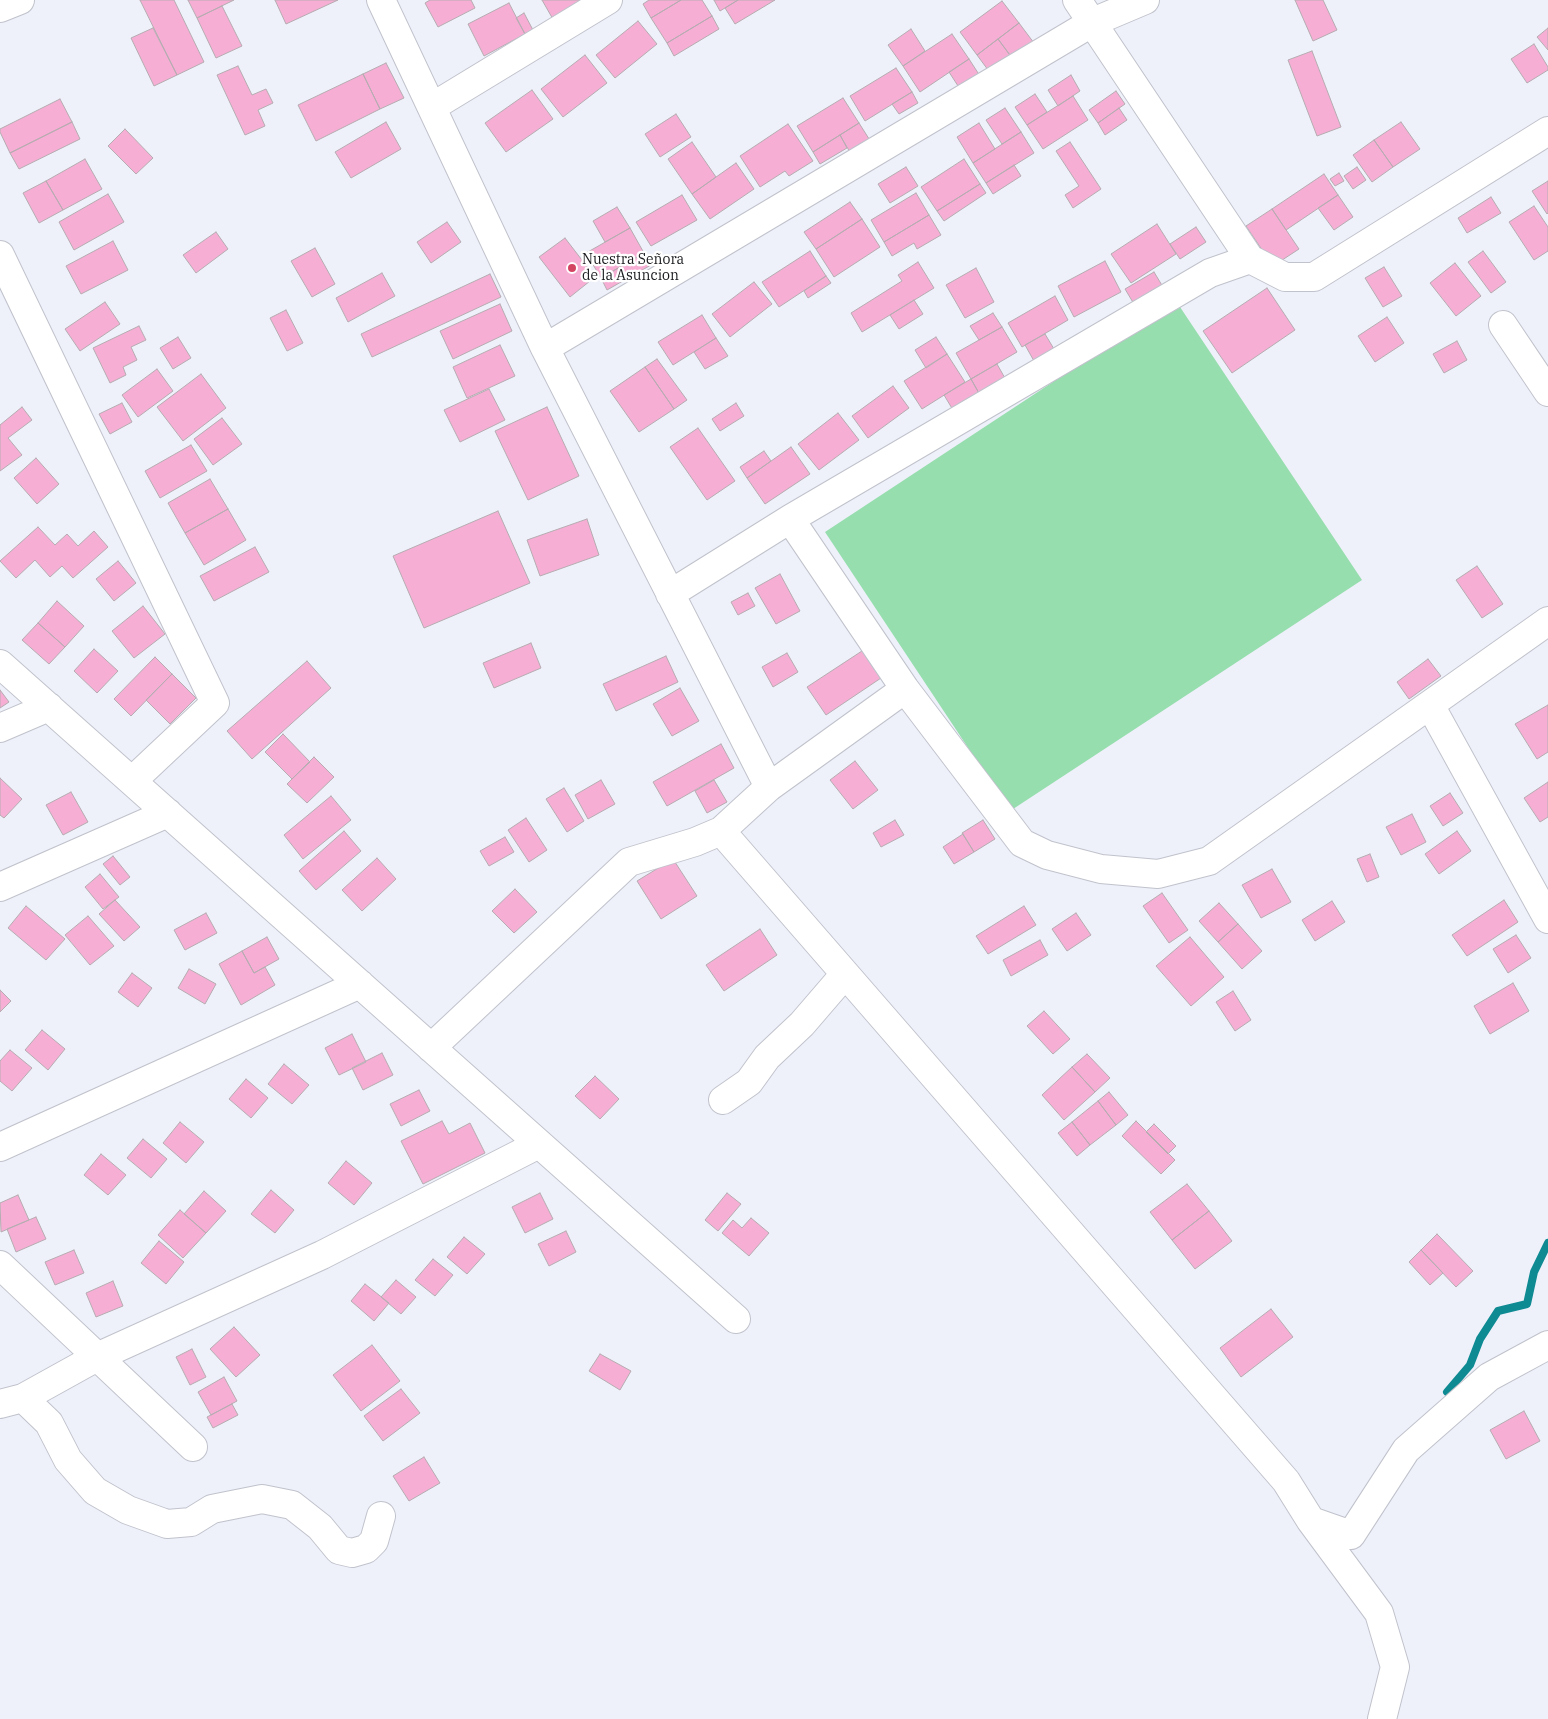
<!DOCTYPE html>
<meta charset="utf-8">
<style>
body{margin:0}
canvas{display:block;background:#eef0fa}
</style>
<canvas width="1548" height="1719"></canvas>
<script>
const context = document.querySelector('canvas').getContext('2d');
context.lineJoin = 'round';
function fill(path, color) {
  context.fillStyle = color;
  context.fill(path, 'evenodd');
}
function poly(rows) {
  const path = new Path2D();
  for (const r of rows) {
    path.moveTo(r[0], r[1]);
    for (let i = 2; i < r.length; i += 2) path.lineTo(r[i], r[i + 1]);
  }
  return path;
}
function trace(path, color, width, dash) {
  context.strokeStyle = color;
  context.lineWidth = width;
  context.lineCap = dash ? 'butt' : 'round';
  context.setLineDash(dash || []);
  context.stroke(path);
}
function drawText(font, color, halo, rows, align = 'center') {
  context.font = font + ' "IBM Plex Serif",serif';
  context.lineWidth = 4.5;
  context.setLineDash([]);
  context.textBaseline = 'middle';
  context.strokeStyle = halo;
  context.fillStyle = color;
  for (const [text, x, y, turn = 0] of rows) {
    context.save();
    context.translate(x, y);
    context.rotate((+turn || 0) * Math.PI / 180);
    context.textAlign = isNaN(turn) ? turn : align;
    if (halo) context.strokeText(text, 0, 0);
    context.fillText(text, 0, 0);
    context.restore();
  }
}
const green = poly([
 [1176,301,1362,580,1010,811,825,532]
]);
const stream = poly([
 [1447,1392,1470,1365,1480,1339,1498,1311,1527,1304,1534,1272,1548,1243]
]);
const building = poly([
 [140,0,174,0,204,62,177,75,140,0],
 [188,0,234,0,197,18,188,0],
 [275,0,338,0,286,24,275,0],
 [430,0,471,0,475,8,438,27,425,3,430,0],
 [542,0,579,0,582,6,554,21,542,0],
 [649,0,681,0,651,18,643,4,649,0],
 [681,0,702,0,712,16,667,43,651,18,681,0],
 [714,0,738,0,720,11,714,0],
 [738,0,775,0,735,24,725,8,738,0],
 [1295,0,1323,0,1337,30,1313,41,1295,0],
 [1002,1,1019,23,977,55,960,32,1002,1],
 [509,3,525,34,484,56,468,24,509,3],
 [222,6,242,46,216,58,197,18,222,6],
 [524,13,533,30,525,34,516,18,524,13],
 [712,16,719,29,674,56,667,43,712,16],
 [638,21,657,44,615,78,596,55,638,21],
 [1019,23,1037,47,1015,62,998,39,1019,23],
 [153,28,177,75,154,86,131,38,153,28],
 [1548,28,1548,50,1537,37,1548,28],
 [911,29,925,51,903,66,888,45,911,29],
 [952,34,969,59,920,92,903,66,952,34],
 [998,39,1013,59,991,74,977,55,998,39],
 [1534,44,1548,67,1548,70,1527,83,1511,59,1534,44],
 [1312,51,1341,127,1317,136,1288,60,1312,51],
 [585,55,607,83,563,117,541,89,585,55],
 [969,59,980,76,960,89,949,72,969,59],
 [386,63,404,98,380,109,363,74,386,63],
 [238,66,252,95,266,89,273,103,258,110,265,126,245,135,217,75,238,66],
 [896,68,912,92,865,121,850,96,896,68],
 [363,74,380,109,316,141,298,105,363,74],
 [1071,75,1080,91,1058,106,1048,90,1071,75],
 [532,90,553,119,506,152,485,123,532,90],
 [1116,91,1125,104,1098,123,1089,110,1116,91],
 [912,92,918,103,899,114,892,104,912,92],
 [1035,94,1047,112,1027,125,1015,107,1035,94],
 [1073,96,1088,120,1043,149,1027,125,1073,96],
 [843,98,859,123,813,152,797,126,843,98],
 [60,99,72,122,10,153,0,132,0,129,60,99],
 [1005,108,1021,132,1002,144,986,120,1005,108],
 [1119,108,1127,120,1105,135,1098,123,1119,108],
 [676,114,691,137,660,157,645,134,676,114],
 [72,122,80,139,19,169,10,153,72,122],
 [386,122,401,149,351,178,335,152,386,122],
 [1401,122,1420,149,1393,167,1374,140,1401,122],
 [859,123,871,142,851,154,840,135,859,123],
 [979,123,995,149,973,163,957,137,979,123],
 [788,124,813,161,789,176,785,171,760,187,740,156,788,124],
 [125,129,153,158,136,174,108,146,125,129],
 [1021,132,1034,153,986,183,973,163,1021,132],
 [840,135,847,148,820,164,813,152,840,135],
 [1374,140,1393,167,1372,182,1353,155,1374,140],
 [692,142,716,177,692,194,668,159,692,142],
 [1070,142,1101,189,1073,208,1065,195,1079,186,1056,151,1070,142],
 [85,159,102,189,63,210,46,181,85,159],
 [964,159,980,184,937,211,921,187,964,159],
 [736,163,754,189,710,219,692,194,736,163],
 [1014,165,1021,176,993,194,986,183,1014,165],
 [906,167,918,186,890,203,878,184,906,167],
 [1357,167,1366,180,1353,189,1344,176,1357,167],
 [1339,173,1344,181,1335,186,1330,179,1339,173],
 [1324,174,1338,195,1286,230,1272,209,1324,174],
 [46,181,63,210,39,223,23,193,46,181],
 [1548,181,1548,213,1547,214,1532,191,1548,181],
 [980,184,986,193,944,221,937,211,980,184],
 [916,193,929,215,884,242,871,220,916,193],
 [108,194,124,222,74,250,59,222,108,194],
 [682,195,697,220,651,246,636,222,682,195],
 [1338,195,1353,217,1334,230,1318,208,1338,195],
 [1491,197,1501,213,1467,233,1458,218,1491,197],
 [850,202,862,219,816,249,804,232,850,202],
 [1534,206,1548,227,1548,251,1534,260,1509,222,1534,206],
 [617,207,630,228,605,242,593,221,617,207],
 [1272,209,1299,249,1273,266,1246,226,1272,209],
 [929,215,941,235,917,249,914,243,892,256,884,242,929,215],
 [862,219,880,247,834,277,816,249,862,219],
 [447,222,461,242,431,263,417,242,447,222],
 [1157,224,1176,254,1131,283,1111,254,1157,224],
 [1196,227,1206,242,1180,259,1170,244,1196,227],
 [630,228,644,253,601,278,586,253,630,228],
 [216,232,228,249,196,273,183,255,216,232],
 [565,238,595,277,570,297,539,257,565,238],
 [113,241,128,270,81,294,66,266,113,241],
 [315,248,335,284,312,297,291,261,315,248],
 [810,251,826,276,779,307,762,282,810,251],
 [1483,251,1506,282,1491,293,1468,262,1483,251],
 [644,253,651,265,607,290,601,278,644,253],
 [1105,261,1121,292,1074,317,1058,286,1105,261],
 [918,262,934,288,862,332,851,313,902,281,898,275,918,262],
 [1455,263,1481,296,1456,316,1430,283,1455,263],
 [1384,267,1402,296,1383,307,1365,278,1384,267],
 [976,268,994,302,965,318,946,285,976,268],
 [1154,272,1163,287,1134,304,1125,289,1154,272],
 [382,273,395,296,348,322,336,298,382,273],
 [490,274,501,297,372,357,361,334,490,274],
 [826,276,831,283,808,298,804,291,826,276],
 [754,282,772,304,730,337,712,314,754,282],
 [1267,288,1295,330,1232,373,1203,331,1267,288],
 [1055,296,1068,320,1022,347,1008,323,1055,296],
 [914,300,923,314,899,329,890,315,914,300],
 [105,302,120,324,80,351,65,329,105,302],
 [500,304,512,331,453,359,440,331,500,304],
 [286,310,303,343,287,351,270,318,286,310],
 [993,313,1002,327,979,340,970,326,993,313],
 [702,315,716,338,673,365,658,342,702,315],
 [1387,317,1404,343,1375,362,1358,336,1387,317],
 [139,326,146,340,131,347,137,360,123,367,126,375,110,383,93,348,139,326],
 [1002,327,1017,352,971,379,956,353,1002,327],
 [1045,334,1054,349,1034,361,1025,345,1045,334],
 [178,337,191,358,173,369,160,348,178,337],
 [936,337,947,354,926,368,915,350,936,337],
 [716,338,728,356,705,369,694,352,716,338],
 [1457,341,1467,360,1444,373,1433,354,1457,341],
 [500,345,515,376,467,398,453,367,500,345],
 [947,354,965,382,922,409,904,381,947,354],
 [657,359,687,400,674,409,645,367,657,359],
 [997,364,1006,380,980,395,971,379,997,364],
 [645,367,674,409,639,432,610,391,645,367],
 [157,369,173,391,138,417,122,395,157,369],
 [201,374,226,408,183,441,157,407,201,374],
 [971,379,980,395,953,410,944,395,971,379],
 [893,386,909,408,868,438,852,416,893,386],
 [489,389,505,420,460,442,444,410,489,389],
 [122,403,132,422,110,434,99,414,122,403],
 [736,403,744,416,720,431,712,419,736,403],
 [22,407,32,420,8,438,22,455,0,471,0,425,22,407],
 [547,407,579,476,528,500,495,431,547,407],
 [838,413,859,440,819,470,798,444,838,413],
 [222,418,242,444,213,465,194,439,222,418],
 [698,428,735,481,707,500,670,447,698,428],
 [191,445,207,471,160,498,145,471,191,445],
 [791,447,810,474,765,504,747,478,791,447],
 [764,451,771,461,747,478,740,467,764,451],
 [36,458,59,484,37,504,14,478,36,458],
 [210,479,228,509,185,533,168,503,210,479],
 [228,509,246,540,204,565,185,533,228,509],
 [498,511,530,583,424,628,393,556,498,511],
 [587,519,599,555,540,576,527,540,587,519],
 [38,527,55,545,67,534,78,546,94,531,108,547,73,578,62,566,50,577,35,560,16,578,0,561,38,527],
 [255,547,269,572,214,601,200,576,255,547],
 [118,561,136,583,114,601,96,579,118,561],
 [1477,566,1503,604,1482,618,1456,580,1477,566],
 [780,574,800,611,776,624,755,588,780,574],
 [748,593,755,606,738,615,731,602,748,593],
 [57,601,84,626,65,647,38,623,57,601],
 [143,606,165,634,134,658,112,631,143,606],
 [38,623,65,647,49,664,22,640,38,623],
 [531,643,541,668,494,688,483,663,531,643],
 [94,649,118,671,97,693,74,671,94,649],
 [865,649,884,676,826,715,807,687,865,649],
 [787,653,798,672,773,687,762,667,787,653],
 [666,656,678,682,616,711,603,684,666,656],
 [155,657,172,674,131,716,114,699,155,657],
 [1428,659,1441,676,1409,699,1397,682,1428,659],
 [307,661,331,688,252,759,227,731,307,661],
 [172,674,196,698,170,724,146,700,172,674],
 [680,688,699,721,672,736,653,704,680,688],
 [0,690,9,702,0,708,0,690],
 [1548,705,1548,752,1537,759,1515,724,1548,705],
 [283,734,310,762,292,779,265,752,283,734],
 [721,744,734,768,667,806,653,782,721,744],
 [314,757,334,777,307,803,287,784,314,757],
 [855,761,878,790,853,809,830,780,855,761],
 [0,778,22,799,4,818,0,815,0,778],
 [601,780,615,804,588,819,575,795,601,780],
 [714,780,727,802,707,813,695,791,714,780],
 [1548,782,1548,817,1540,822,1524,798,1548,782],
 [564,788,584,821,567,832,546,799,564,788],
 [71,792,88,822,63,835,46,805,71,792],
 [1450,793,1463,813,1443,826,1430,806,1450,793],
 [331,796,351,820,303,859,284,835,331,796],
 [1412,814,1426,842,1401,855,1386,827,1412,814],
 [526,818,547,850,529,862,508,830,526,818],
 [895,820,904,835,881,847,873,833,895,820],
 [983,820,995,839,974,852,962,833,983,820],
 [344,831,361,851,316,890,299,871,344,831],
 [1457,831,1471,851,1439,874,1425,854,1457,831],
 [963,834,974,852,954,864,943,847,963,834],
 [505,837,514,852,489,866,480,851,505,837],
 [1370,854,1379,877,1367,882,1357,859,1370,854],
 [113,856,130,877,120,885,103,864,113,856],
 [377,858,396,879,362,911,342,890,377,858],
 [673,859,697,896,661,919,637,881,673,859],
 [1272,869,1291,902,1261,918,1242,885,1272,869],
 [100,874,119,897,103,909,85,887,100,874],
 [515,889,537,912,514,933,492,911,515,889],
 [1162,893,1188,930,1169,943,1143,906,1162,893],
 [115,900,140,927,124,941,99,914,115,900],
 [1504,900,1518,922,1467,956,1452,935,1504,900],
 [1332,901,1345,922,1315,941,1302,920,1332,901],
 [1219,903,1238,924,1218,942,1199,921,1219,903],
 [26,906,65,939,46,960,8,928,26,906],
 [1024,906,1036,925,988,954,976,936,1024,906],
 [206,913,217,933,185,950,174,930,206,913],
 [1076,913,1091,935,1067,951,1052,929,1076,913],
 [88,916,114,946,90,965,65,935,88,916],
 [1238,924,1262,951,1242,969,1218,942,1238,924],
 [760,929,777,955,724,991,706,965,760,929],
 [1516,935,1531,958,1508,973,1493,949,1516,935],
 [267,937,279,959,254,973,242,951,267,937],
 [1190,937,1224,977,1191,1006,1156,966,1190,937],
 [1040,940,1048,955,1011,976,1003,960,1040,940],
 [242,951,254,973,265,967,275,985,241,1005,219,964,242,951],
 [189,969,216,984,205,1004,178,988,189,969],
 [132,973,152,988,138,1007,118,992,132,973],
 [1513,983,1529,1011,1490,1034,1474,1006,1513,983],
 [0,990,11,1001,0,1012,0,990],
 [1233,991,1251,1020,1235,1031,1216,1002,1233,991],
 [1044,1011,1070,1039,1053,1054,1027,1026,1044,1011],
 [42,1030,65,1049,48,1070,25,1050,42,1030],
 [352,1034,366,1062,339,1075,325,1048,352,1034],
 [10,1050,32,1068,12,1091,0,1081,0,1061,10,1050],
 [382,1053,393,1075,363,1090,352,1068,382,1053],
 [1087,1054,1110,1078,1095,1092,1072,1067,1087,1054],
 [284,1064,309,1085,292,1104,268,1084,284,1064],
 [1072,1067,1095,1092,1064,1120,1042,1095,1072,1067],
 [595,1076,619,1099,600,1119,575,1096,595,1076],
 [246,1079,268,1098,251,1118,229,1099,246,1079],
 [419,1090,430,1111,401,1126,390,1104,419,1090],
 [1109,1092,1128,1115,1116,1125,1098,1101,1109,1092],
 [1098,1101,1116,1125,1090,1145,1072,1122,1098,1101],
 [442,1121,449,1134,470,1123,485,1153,423,1184,401,1141,442,1121],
 [1136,1121,1175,1160,1161,1174,1122,1136,1136,1121],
 [180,1122,204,1142,186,1163,163,1143,180,1122],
 [1072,1122,1090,1145,1077,1156,1058,1133,1072,1122],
 [1154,1124,1176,1146,1168,1154,1146,1132,1154,1124],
 [143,1139,167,1159,151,1178,127,1158,143,1139],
 [101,1154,126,1175,108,1195,84,1175,101,1154],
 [346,1161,372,1183,354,1205,328,1183,346,1161],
 [1187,1184,1209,1211,1172,1240,1150,1212,1187,1184],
 [271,1190,294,1210,275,1233,251,1214,271,1190],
 [204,1191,226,1211,206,1233,184,1214,204,1191],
 [540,1193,553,1219,525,1233,512,1207,540,1193],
 [727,1193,741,1204,718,1231,705,1220,727,1193],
 [18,1195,29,1220,1,1232,0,1203,18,1195],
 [180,1210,206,1233,183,1258,158,1235,180,1210],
 [1209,1211,1232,1241,1195,1269,1172,1240,1209,1211],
 [36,1217,46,1239,16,1252,7,1229,36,1217],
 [751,1218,769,1233,749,1256,722,1233,733,1220,742,1228,751,1218],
 [566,1231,576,1252,549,1266,538,1244,566,1231],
 [1437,1234,1473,1271,1456,1287,1421,1250,1437,1234],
 [464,1237,485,1254,467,1274,447,1257,464,1237],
 [159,1241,184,1262,166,1284,141,1263,159,1241],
 [74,1250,84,1273,55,1285,45,1262,74,1250],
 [1421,1250,1443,1273,1430,1285,1409,1262,1421,1250],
 [433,1259,453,1275,435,1296,415,1280,433,1259],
 [396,1280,416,1297,401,1314,381,1297,396,1280],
 [113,1281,123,1306,96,1317,86,1293,113,1281],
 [365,1284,389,1303,374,1321,351,1301,365,1284],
 [1271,1309,1293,1337,1241,1377,1220,1348,1271,1309],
 [234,1327,260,1355,236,1377,210,1349,234,1327],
 [372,1345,400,1381,361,1411,333,1375,372,1345],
 [192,1349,206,1377,190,1385,176,1357,192,1349],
 [600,1354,631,1371,620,1390,589,1371,600,1354],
 [224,1377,237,1401,211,1415,198,1392,224,1377],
 [401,1389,420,1413,383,1441,364,1416,401,1389],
 [232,1404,238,1415,213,1428,207,1417,232,1404],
 [1524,1411,1540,1441,1506,1459,1490,1430,1524,1411],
 [424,1457,440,1483,409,1501,393,1476,424,1457]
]);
const minor = poly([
 [381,0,545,348,769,787],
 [1077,0,1250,259],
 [0,8,20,0],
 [432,107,608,0],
 [0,255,215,703,132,781],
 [1503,325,1548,392],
 [545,348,1093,22,1145,0],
 [790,519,905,689,1022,843,1047,855,1101,869,1158,874,1209,861,1548,621],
 [670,594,790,519,1210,273,1250,259,1285,277,1314,277,1548,131],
 [0,664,736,1319],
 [1430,705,1548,919],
 [0,728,49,707],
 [721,831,1286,1481,1311,1521,1351,1535,1406,1450,1489,1377,1548,1345],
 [0,887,168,813],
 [431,1048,629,862,695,842,721,831,769,787,905,689],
 [723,1100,749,1082,767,1057,802,1024,845,974],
 [0,1147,360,984],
 [0,1265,193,1447],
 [23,1398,49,1423,68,1460,95,1491,128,1510,167,1524,191,1522,212,1509,262,1499,292,1505,320,1527,339,1550,352,1553,366,1549,374,1541,381,1516],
 [0,1404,23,1398,97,1357,322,1255,539,1144],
 [1311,1521,1379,1613,1395,1667,1382,1719]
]);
const markers = [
 [572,268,5,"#d34463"]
];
const poiNames = [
 ["Nuestra Señora",582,260],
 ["de la Asuncion",582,276]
];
fill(green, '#96dead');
trace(stream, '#0e8a92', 8);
fill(building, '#f6aed4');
trace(building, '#b6acb1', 1);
trace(minor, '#c1c3cc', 30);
trace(minor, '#fff', 28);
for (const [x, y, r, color] of markers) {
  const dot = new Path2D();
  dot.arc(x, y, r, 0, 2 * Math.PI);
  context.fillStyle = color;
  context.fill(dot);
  trace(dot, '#fff', 2);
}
drawText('14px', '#1a1b1e', '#fff', poiNames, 'left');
</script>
